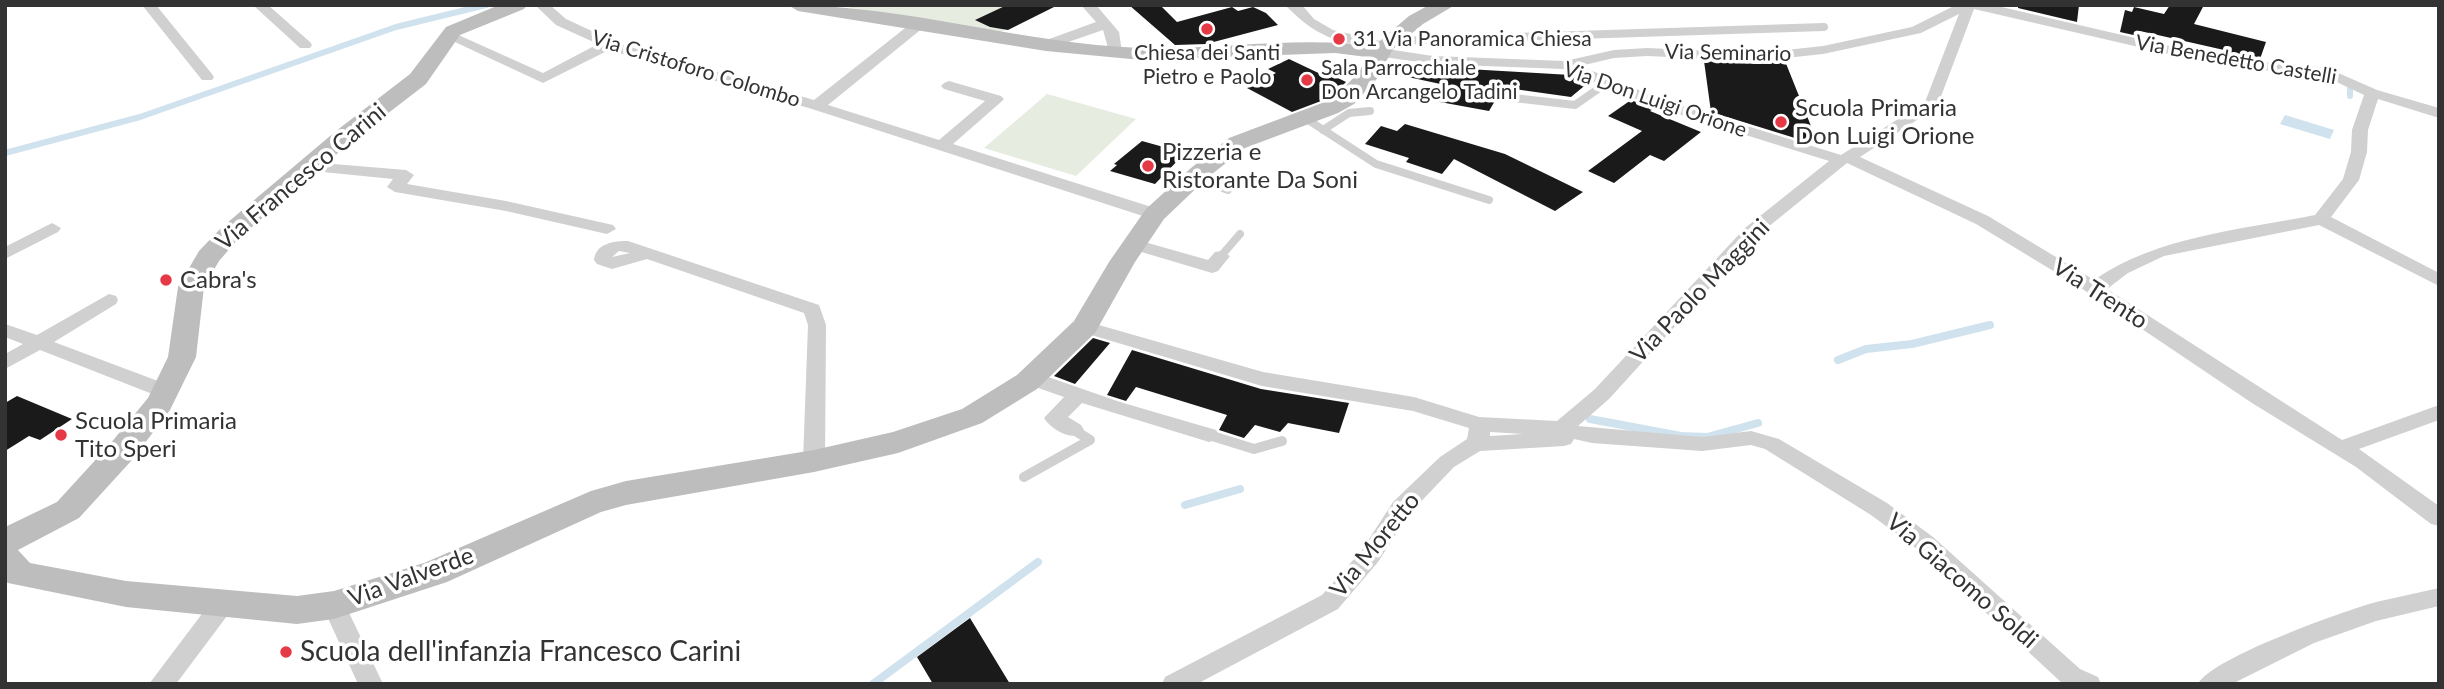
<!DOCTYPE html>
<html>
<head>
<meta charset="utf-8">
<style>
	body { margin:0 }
	#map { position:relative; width:2444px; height:689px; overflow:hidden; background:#fff; font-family:Lato,sans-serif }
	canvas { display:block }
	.frame { position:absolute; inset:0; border:7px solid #333; pointer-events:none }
</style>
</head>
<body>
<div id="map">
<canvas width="2444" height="689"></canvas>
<div class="frame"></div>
</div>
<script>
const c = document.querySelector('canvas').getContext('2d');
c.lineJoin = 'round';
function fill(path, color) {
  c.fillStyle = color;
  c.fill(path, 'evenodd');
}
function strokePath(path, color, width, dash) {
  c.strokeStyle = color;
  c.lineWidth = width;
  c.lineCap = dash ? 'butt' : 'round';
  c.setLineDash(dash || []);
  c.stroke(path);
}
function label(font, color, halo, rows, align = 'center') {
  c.font = font + ' Lato,sans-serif';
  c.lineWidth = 7;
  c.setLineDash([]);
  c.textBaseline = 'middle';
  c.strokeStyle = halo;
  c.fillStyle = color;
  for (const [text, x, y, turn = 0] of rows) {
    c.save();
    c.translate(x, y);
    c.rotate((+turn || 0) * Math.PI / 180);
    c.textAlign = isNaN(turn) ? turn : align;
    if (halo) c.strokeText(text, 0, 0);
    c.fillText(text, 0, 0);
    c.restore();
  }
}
const green = new Path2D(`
	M836,5H1058L996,34Z
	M1047,94L1136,119L1076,176L984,148Z`);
const water = new Path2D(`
	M2285,115L2334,130L2330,139L2280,124Z`);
const streamFar1 = new Path2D(`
	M2350,88V96
	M5,153L140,117L396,27L486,5`);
const stream = new Path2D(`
	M1838,360L1866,349L1912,344L1990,325
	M1590,419L1681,436L1707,437L1758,423
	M1185,505L1240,489
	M873,684L1038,562`);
const building = new Path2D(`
	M1007,5H1058L1008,30L990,27L975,20Z
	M1129,5H1160L1177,22L1232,7L1238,11L1253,7L1266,13L1278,25L1206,44L1175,45Z
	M2018,5H2079L2077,22L2018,8Z
	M2170,5H2204L2194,24L2266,42L2260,59L2222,55L2224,50L2140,31L2138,36L2120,32L2125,10L2132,12L2134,7L2164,14Z
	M1289,59L1329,78L1334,76L1346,82L1336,92L1321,101L1292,112L1247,88L1276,73L1268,69Z
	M1390,61L1433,67L1571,75L1589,82L1571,97L1507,88L1499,94L1489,111L1429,100L1445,85L1385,72Z
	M1704,61L1758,64L1785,61L1815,136L1811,143L1711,112Z
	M1631,100L1653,109L1650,111L1701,132L1664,161L1650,155L1614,183L1588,171L1642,131L1608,116Z
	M1405,124L1505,154L1583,192L1555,211L1454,159L1442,174L1406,162L1409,158L1365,144L1381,126L1397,131Z
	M1142,141L1185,153L1155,184L1110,171L1117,165L1114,164Z
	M1093,338L1110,343L1075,384L1054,376Z
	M1132,350L1261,389L1349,403L1339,433L1288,423L1280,432L1255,425L1244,438L1219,430L1227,415L1136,387L1126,401L1107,395Z
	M17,396L72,419L40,440L29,436L5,451V403Z
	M970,618L1010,684H933L917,657Z`);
const laneFar1 = new Path2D(`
	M1391,41L1824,27
	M1505,97L1575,105L1608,82
	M1305,118L1376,164L1489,200
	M1323,130L1349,113L1370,111
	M1195,178L1228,190
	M1221,256L1240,234`);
const lane = new Path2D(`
	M1209,435L1254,449L1282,441
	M1024,477L1090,440L1074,430`);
const street = new Path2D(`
	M142,5H156L212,74L214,77L212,80H202Z
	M253,5H268L310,42L312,45L310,48H300Z
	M535,5H550L566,19L620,44L814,100L914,21H924V27L828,105L939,140L985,101L944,89L941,86L944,83L949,81L1001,96L1004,99L1001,102L953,144L1161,210L1164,214L1155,219L1149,218L812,109L609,50L543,83L442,36L449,32L454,33L543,73L598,44L556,25Z
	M1081,5H1096L1119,32L1122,52L1120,55H1110L1103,30L1051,48H1041L1039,45L1041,42L1096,22Z
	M1285,5H1302L1314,19L1333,30L1389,43L1391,46L1387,49L1433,56L1565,61L1614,50L1647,48L1758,53L1823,46L1912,27L1956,5H1993L2221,58L2327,68L2377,90L2439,108V118L2378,99L2368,130L2367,152L2359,180L2331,217L2439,273V286L2319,225L2164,256L2128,273L2107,289L2342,440L2439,405V420L2359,449L2439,506V526L2431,524L2356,467L2252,403L2078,286L1976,224L1847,163L1757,236L1609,399L1578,426L1702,437L1751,431L1779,439L1887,503L1933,537L2080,669L2098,677L2101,684L2062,683L1917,549L1871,515L1765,449L1751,445L1702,451L1592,443L1574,439L1571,444L1564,446L1480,451L1454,467L1409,514L1378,562L1338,609L1197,684H1162L1165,677L1322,595L1362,550L1393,502L1440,457L1467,439L1469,428L1413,411L1262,386L1078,331L1076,327L1078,323H1092L1263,372L1414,397L1479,417L1557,421L1595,389L1745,228L1829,161L1656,107L1563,69L1433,64L1376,56L1374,53L1379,49C1333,40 1319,39 1285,5ZM1974,9L2221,66L2324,76L2364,95L2352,130L2351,152L2343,179L2315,215C2241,230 2157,236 2094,280L1988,216L1860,157L1937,107ZM1959,14L1925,102L1841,155L1666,101L1580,66L1614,58L1647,56L1758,61L1823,54L1921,33ZM1490,432L1523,434L1490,436Z
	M309,162L406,170L414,175L407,184L506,201L613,225L616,229L607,234L506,211L395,192L387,187L393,179L303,170L301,167Z
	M52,223L61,228L58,232L5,259V247Z
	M1134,239L1208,260L1215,252L1221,251L1230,256L1218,271L1212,273L1128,248L1125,244L1128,240Z
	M628,241L819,305L826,325L825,461L821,466L814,469L807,466L803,461L808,325L804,313L647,259L612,269L597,264L594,260C596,243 614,241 628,241ZM619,251L630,253L612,257Z
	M109,294L116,296L118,300L116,304L54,342L174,387L177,392L174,397H160L40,350L5,369V354L23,344L5,337V324L37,335Z
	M1031,371L1120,402L1216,430L1219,435L1216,440L1209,442L1082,403L1068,417L1081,425L1084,430L1081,435C1068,439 1051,429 1044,418L1064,397L1024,383L1021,378L1024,373Z
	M2439,588V606L2376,621L2314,643L2232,684H2198C2211,658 2344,611 2376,602C2397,597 2418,593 2439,588Z
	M222,596L230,598L234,605L230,612L176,684H149L214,598Z
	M334,596L342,598L383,684H358L322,605L326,598Z`);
const secondary = new Path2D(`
	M499,5H527L524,9L460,35L426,84L352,141L239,238L219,261L204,287L196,357L170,410L132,460L79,518L18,550L30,563L126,581L297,596L334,591L424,563L591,491L626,481L814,450L893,432L962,409L1017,375L1074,321L1109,262L1146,209L1191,168L1229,138L1322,103L1338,94L1359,72L1367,57L1335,53L1141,60L1046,51L798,11L788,5C907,5 1022,44 1141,48C1219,50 1296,36 1374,46L1409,16L1429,5H1455L1423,24L1393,49L1376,80L1354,104L1338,113L1245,148L1207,178L1164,219L1135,262L1095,333L1037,389L982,423L898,453L814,472L626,505L601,512L447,582L334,619L297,624L126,607L8,583L5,580V527L57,502L110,444L148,398L168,357L178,287L199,251L221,228L336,131L410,74L446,27Z`);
const markers = [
	[1207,29,7,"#e63946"],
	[1339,39,7,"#e63946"],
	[1307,80,7,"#e63946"],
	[1781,122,7,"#e63946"],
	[1148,166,7,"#e63946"],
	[166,280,7,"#e63946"],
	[61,435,7,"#e63946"],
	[286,652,7,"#e63946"]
];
const farPoinames = [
	["31 Via Panoramica Chiesa",1353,39],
	["Chiesa dei Santi",1207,53,"center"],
	["Pietro e Paolo",1207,77,"center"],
	["Sala Parrocchiale",1321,68],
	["Don Arcangelo Tadini",1321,92]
];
const farStreetnames = [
	["Via Seminario",1728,53,1],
	["Via Benedetto Castelli",2236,60,10],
	["Via Cristoforo Colombo",696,69,17],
	["Via Don Luigi Orione",1655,100,19]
];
const poiNames = [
	["Scuola Primaria",1795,108],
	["Don Luigi Orione",1795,136],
	["Pizzeria e",1162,152],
	["Ristorante Da Soni",1162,180],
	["Cabra's",180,280],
	["Scuola Primaria",75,421],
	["Tito Speri",75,449]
];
const streetNames = [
	["Via Francesco Carini",301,177,-40],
	["Via Paolo Maggini",1700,291,-46],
	["Via Trento",2100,294,33],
	["Via Moretto",1375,545,-51],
	["Via Valverde",411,577,-20],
	["Via Giacomo Soldi",1962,581,41]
];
const nearPoinames = [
	["Scuola dell'infanzia Francesco Carini",300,652]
];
fill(green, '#e6ecdf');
fill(water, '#cfe2ee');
strokePath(streamFar1, '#cfe2ee', 6);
strokePath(stream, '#cfe2ee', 8);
fill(building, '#1a1a1a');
strokePath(laneFar1, '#d0d0d0', 8);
strokePath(lane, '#d0d0d0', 10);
fill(street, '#d0d0d0');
fill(secondary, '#bdbdbd');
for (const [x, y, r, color] of markers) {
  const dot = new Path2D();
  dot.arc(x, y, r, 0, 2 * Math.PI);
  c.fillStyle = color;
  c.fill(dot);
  strokePath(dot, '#fff', 2.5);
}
label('21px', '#333', '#fff', farPoinames, 'left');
label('21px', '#333', '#fff', farStreetnames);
label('24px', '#333', '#fff', poiNames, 'left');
label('24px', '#333', '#fff', streetNames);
label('28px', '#333', '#fff', nearPoinames, 'left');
</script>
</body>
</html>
